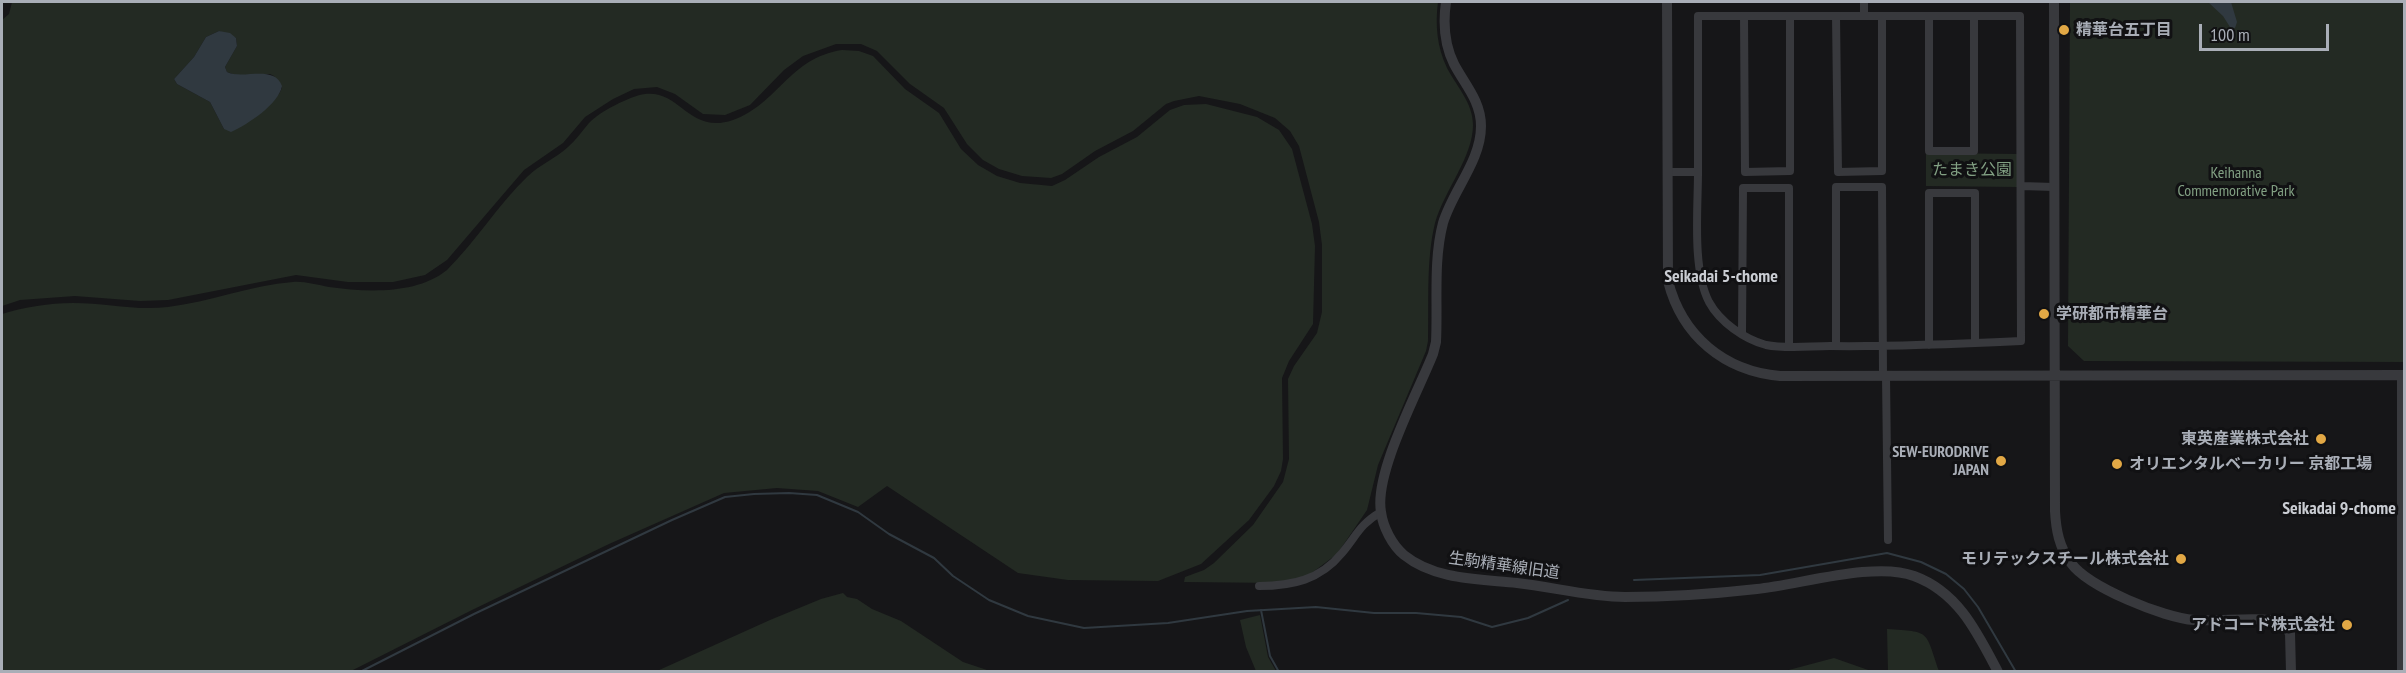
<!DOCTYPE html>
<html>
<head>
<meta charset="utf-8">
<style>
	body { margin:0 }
	#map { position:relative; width:2406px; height:673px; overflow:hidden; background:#161618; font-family:"PT Sans Narrow",sans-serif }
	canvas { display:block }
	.frame { position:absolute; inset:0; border:3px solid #a9aeb7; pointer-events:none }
	.scale { position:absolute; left:2199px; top:24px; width:130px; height:27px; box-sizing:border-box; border:3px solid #a9aeb7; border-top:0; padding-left:8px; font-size:18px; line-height:21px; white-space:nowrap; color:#a9aeb7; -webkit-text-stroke:4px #111113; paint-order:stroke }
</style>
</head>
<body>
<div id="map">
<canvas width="2406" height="673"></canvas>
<div class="frame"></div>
<div class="scale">100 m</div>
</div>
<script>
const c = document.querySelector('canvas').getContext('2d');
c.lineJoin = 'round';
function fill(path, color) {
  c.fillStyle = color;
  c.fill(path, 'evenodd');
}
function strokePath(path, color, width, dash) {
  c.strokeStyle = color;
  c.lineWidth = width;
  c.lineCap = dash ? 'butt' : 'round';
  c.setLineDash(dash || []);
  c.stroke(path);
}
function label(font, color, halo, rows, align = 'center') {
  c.font = font + ' "PT Sans Narrow","Noto Sans JP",sans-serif';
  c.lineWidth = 6;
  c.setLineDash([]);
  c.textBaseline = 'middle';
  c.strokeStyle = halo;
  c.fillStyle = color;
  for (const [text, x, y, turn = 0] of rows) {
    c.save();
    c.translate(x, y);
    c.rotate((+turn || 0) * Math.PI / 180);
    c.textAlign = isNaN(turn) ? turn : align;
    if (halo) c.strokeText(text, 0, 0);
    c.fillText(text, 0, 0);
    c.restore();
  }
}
const green = new Path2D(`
	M12,2H1438C1435,25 1437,47 1447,68C1457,87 1473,103 1473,125C1473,157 1444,191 1435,223C1426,260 1429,302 1428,341L1426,351L1378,465L1367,510L1337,554L1309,575L1281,583L1184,582L1185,577L1204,570L1214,563L1253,525L1283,482L1289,459L1288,379L1294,366L1317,333L1322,312V245L1319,222L1299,146L1290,131L1275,118L1240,104L1199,96L1174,101L1166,104L1133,131L1095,151L1062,174L1051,178L1022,176L999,169L983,160L967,144L944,108L910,84L877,51L861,44H836L803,56L784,70L750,105L725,115L703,114L675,94L657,87L634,89L613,99L585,117L563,143L524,170L447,260L425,275L393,282H348L296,275L168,300L140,301L75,296L20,300L2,306V20L9,14ZM219,31L236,38L237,46L225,67L227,72L238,76L270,74L274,76L282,88L279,94L224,129L210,102L177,84L174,79L194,57L206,37Z
	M2070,2H2404V362L2084,361L2068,346Z
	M842,50L859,51L873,56L905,89L939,113L961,149L978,165L997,176L1020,183L1052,186L1065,180L1099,157L1137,137L1170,110L1184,105L1206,104L1257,117L1279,130L1292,149L1312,224L1315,246L1313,324L1289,361L1282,378L1283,459L1281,471L1274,486L1249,520L1201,564L1158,581L1068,580L1018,573L887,486L858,507L818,491L777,488L724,493L609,544L472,610L351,671H2V314C25,307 49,303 73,303C105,303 137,311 168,307C210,302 251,285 293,282C304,281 317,285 329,287C366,292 416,295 447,270C476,241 498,205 527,177C539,165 556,158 568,147C576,140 582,131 589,123C599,112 630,96 645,94C681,90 689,135 733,120C778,104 789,58 842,50Z
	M1926,153L2018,154V187L1926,186Z
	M843,593L847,597L857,599L872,609L901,621L963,662L990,671H657L770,620L821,599Z
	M1260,615L1268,657L1276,671H1256L1246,647L1240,620Z
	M1887,629C1931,632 1925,630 1939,671H1785L1834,658L1871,671H1888Z`);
const water = new Path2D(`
	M2208,2H2231L2237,22L2235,28L2230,27L2223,16Z
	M219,31L230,33L236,38L237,46L225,67L227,72C243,80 274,64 282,86C279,104 247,125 231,132L224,129L210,102L177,84L174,79L194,57L206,37Z`);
const stream = new Path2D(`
	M1634,580L1760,575L1887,553L1921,562L1946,574L1964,589L1978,607L2016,672
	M1261,610L1270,656L1279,672
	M360,672L474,614L672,520L725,497L754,494L789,493L817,495L858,512L889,534L934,558L953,576L989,600L1028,616L1084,628L1168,623L1247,611L1316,607L1374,613H1416L1461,617L1492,627L1528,618L1568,600`);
const minor = new Path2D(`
	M1744,16L1745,172L1790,171V16
	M1836,16L1838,172L1882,171V16
	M1864,16V2
	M1929,16V151H1974V16
	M1667,172H1698V16H2020L2021,341C1957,344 1893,347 1830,346C1810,346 1786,349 1766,345C1744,339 1720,322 1709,302C1692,269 1698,209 1698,172
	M2021,186L2054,187
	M1742,333L1743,188H1789V346
	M1929,345V193H1975V343
	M1836,346V187H1882L1883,376
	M1886,376L1888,540
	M1259,586C1292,586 1320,580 1342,553C1357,535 1360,524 1381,512`);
const tertiary = new Path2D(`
	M1446,2C1443,23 1444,44 1454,64C1465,85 1481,101 1481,126C1481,161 1453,190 1443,223C1433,261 1438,304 1436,342L1433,354C1418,392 1374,473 1381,512C1383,527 1392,545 1404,555C1435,580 1479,579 1517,583C1553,587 1589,597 1625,597C1668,597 1713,594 1757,589C1799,585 1875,561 1914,576C1958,592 1977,632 1998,672
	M1667,2L1668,281C1682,336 1724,371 1780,376L2404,375
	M2054,2L2055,511C2056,530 2059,547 2071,563C2088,587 2164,618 2194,620C2223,622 2253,616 2281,622L2290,633L2291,672
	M2402,375V672`);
const markers = [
	[2064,30,6,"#e2a845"],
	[2044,314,6,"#e2a845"],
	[2321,439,6,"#e2a845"],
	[2001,461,6,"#e2a845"],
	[2117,464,6,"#e2a845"],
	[2181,559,6,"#e2a845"],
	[2347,625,6,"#e2a845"]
];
const poiNames = [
	["精華台五丁目",2076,30,"left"],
	["学研都市精華台",2056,314,"left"],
	["東英産業株式会社",2309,439],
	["SEW-EURODRIVE",1989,452],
	["JAPAN",1989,470],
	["オリエンタルベーカリー 京都工場",2129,464,"left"],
	["モリテックスチール株式会社",2169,559],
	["アドコード株式会社",2335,625]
];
const parkNames = [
	["たまき公園",1972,170],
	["Keihanna",2236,173],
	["Commemorative Park",2236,191]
];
const streetNames = [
	["生駒精華線旧道",1504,566,8]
];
const neighbourhoodNames = [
	["Seikadai 5-chome",1721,277],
	["Seikadai 9-chome",2339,509]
];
fill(green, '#232a23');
fill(water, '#303940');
strokePath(stream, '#303940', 2);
strokePath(minor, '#38393d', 8);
strokePath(tertiary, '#38393d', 10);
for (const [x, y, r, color] of markers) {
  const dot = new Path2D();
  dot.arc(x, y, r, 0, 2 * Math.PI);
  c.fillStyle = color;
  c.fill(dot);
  strokePath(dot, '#111113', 2);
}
label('bold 16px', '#a9aeb7', '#111113', poiNames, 'right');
label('16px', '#82a083', '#111113', parkNames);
label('16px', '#a9aeb7', '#111113', streetNames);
label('bold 18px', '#cacdd3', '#111113', neighbourhoodNames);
</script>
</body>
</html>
